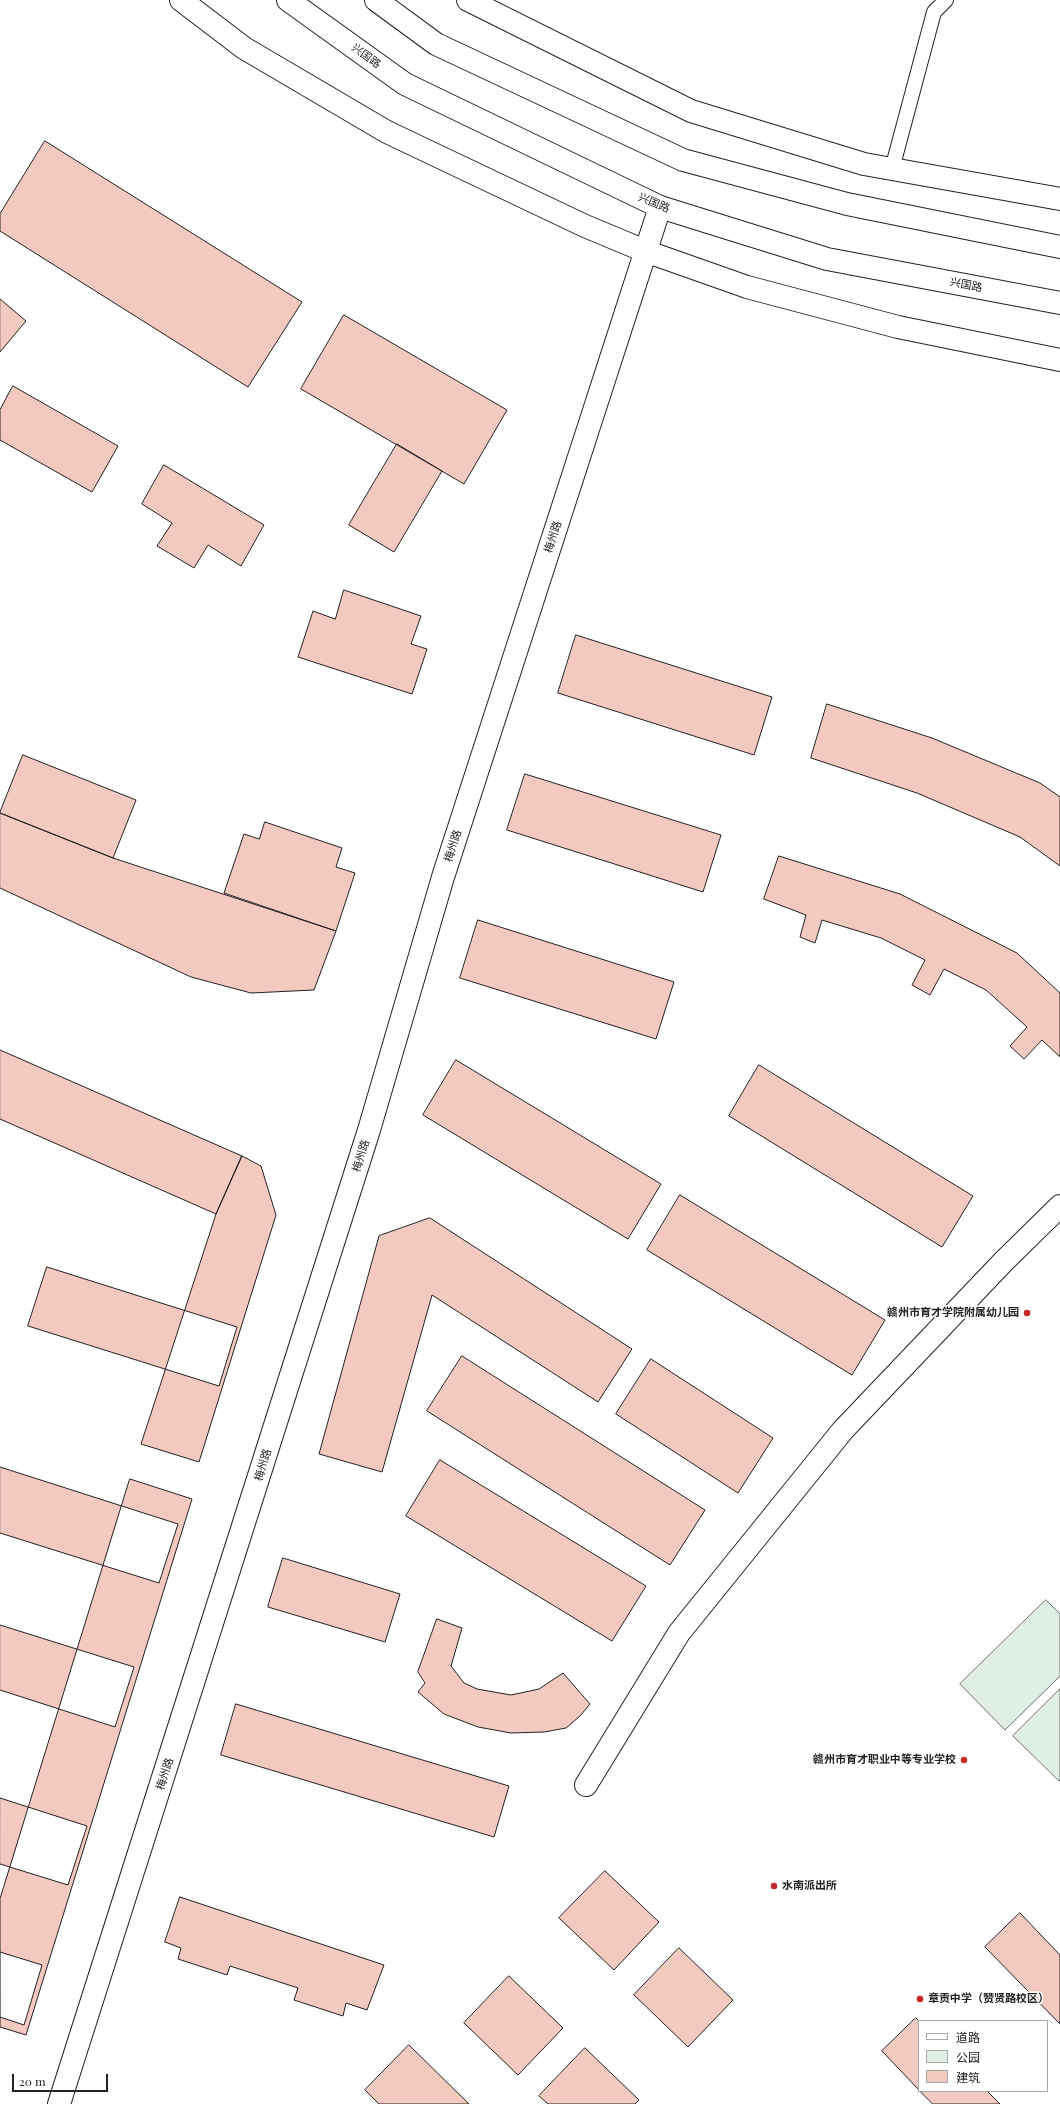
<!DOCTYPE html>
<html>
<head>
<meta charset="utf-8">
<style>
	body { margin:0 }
	#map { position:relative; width:1060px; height:2104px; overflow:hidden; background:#fff; font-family:"Playfair Display","Noto Sans SC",serif }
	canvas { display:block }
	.legend { position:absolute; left:918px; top:2020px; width:130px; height:72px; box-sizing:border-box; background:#fff; border:1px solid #a7a7a7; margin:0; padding:5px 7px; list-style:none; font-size:12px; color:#222 }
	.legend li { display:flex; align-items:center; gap:8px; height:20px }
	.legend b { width:20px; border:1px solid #a7a7a7 }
	.scale { position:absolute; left:12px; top:2074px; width:96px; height:18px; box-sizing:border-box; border:2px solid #222; border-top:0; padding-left:5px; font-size:12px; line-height:14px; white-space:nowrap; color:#222; -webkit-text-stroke:3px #fff; paint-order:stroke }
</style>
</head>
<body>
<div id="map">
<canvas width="1060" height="2104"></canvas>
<ul class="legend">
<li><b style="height:5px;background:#fff"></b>道路</li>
<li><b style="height:11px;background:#e0efe3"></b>公园</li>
<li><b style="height:11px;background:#f3c9c0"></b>建筑</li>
</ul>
<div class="scale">20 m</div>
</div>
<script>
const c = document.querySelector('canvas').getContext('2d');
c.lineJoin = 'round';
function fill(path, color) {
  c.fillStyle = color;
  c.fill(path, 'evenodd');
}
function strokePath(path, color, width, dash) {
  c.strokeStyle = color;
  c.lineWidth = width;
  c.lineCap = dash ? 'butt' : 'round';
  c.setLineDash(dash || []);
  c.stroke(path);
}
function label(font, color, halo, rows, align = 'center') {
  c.font = font + ' "Playfair Display","Noto Sans SC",serif';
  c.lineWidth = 3;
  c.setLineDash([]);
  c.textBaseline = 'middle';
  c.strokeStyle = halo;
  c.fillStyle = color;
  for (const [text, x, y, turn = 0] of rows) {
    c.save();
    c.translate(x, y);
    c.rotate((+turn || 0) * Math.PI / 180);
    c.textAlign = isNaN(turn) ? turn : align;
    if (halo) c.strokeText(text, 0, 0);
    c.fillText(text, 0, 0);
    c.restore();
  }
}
const green = new Path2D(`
	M1046,1600L1060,1614V1676L1005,1730L960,1684Z
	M1060,1689V1780L1059,1781L1013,1736Z`);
const building = new Path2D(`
	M45,141L302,302L248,387L0,231V214Z
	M0,299L26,321L0,352Z
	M344,315L507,410L464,484L301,389Z
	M13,386L118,446L92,492L0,440V410Z
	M397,444L442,471L394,552L349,525Z
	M164,465L264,525L241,566L208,545L194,568L157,546L172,523L142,504Z
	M344,590L421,616L411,644L427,649L412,694L298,657L313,611L335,619Z
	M576,635L772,697L754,755L558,693Z
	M827,704L932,738L1040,783L1060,797V866L1020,837L917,793L811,758Z
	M23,755L136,800L113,858L0,813Z
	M525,774L721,835L703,892L507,830Z
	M0,813L113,858L336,931L314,990L251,993L191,977L0,888Z
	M265,822L342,848L336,867L355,873L336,931L224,893L244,834L259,839Z
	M779,856L900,894L1017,953L1060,993V1057L1042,1040L1024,1059L1010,1046L1027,1027L986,990L944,969L930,995L912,985L925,960L881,938L822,920L815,943L800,937L806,915L764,899Z
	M478,920L674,982L656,1039L460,978Z
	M0,1050L242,1156L216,1214L0,1119Z
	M456,1060L661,1184L628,1239L423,1115Z
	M759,1065L973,1196L942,1247L729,1116Z
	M242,1156L261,1166L276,1215L199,1462L141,1444L216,1214Z
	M680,1195L885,1320L852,1375L647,1250Z
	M430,1218L632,1349L598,1402L432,1295L382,1472L319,1454L379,1236Z
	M47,1267L237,1327L219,1386L28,1326Z
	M462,1356L705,1510L670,1565L427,1411Z
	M651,1359L773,1438L738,1493L616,1414Z
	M440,1460L646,1586L612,1641L406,1516Z
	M0,1467L178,1524L159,1583L0,1533Z
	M130,1479L192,1499L26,2035L0,2027V1899Z
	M283,1558L400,1594L385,1642L268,1607Z
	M437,1619L462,1628L451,1666L464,1683L477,1689L511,1695L539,1689L563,1673L590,1704L580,1716L566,1728L544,1732L511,1733L478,1727L444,1714L418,1692L425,1683L418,1672Z
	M0,1625L134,1667L115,1727L0,1690Z
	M236,1704L509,1786L494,1837L221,1755Z
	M0,1798L87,1826L68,1885L0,1864Z
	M605,1871L659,1922L614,1970L559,1918Z
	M180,1897L384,1965L367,2010L346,2003L343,2016L294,2000L298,1988L230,1966L227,1975L178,1959L181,1948L165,1942Z
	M1020,1913L1060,1955V2024L985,1947Z
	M679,1948L733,2000L688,2047L634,1995Z
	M0,1952L42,1965L24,2025L0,2017Z
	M509,1976L563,2028L518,2075L464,2023Z
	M916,2018L919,2021V2090L882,2051Z
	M409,2045L469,2104H379L365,2090Z
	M585,2048L639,2100L635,2104H548L539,2096Z
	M920,2091H987L1000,2104H933Z`);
const lane = new Path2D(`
	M892,169L934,12L946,0`);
const street = new Path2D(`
	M586,1785L679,1633L843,1430L1004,1261L1060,1206`);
const secondary = new Path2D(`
	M181,0L244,48L387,132L585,226L645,251L747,287L898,327L1060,360
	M468,0L691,111L864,164L1060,199
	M59,2104L369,1130L443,877L660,207`);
const primary = new Path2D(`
	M288,0L405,84L660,207L827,259L1060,303
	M376,0L436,44L683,160L847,204L1060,247`);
const markers = [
	[1027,1313,4,"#c62828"],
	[964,1760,4,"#c62828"],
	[774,1886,4,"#c62828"],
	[920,1999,4,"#c62828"]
];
const streetNames = [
	["兴国路",366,56,36],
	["兴国路",654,203,23],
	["兴国路",966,285,11],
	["梅州路",553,537,-72],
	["梅州路",453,846,-72],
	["梅州路",361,1156,-73],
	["梅州路",263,1465,-73],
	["梅州路",165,1774,-72]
];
const poiNames = [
	["赣州市育才学院附属幼儿园",1019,1313],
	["赣州市育才职业中等专业学校",956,1760],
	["水南派出所",782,1886,"left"],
	["章贡中学（赞贤路校区）",928,1999,"left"]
];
fill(green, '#e0efe3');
strokePath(green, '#6f6f6f', 1);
fill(building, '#f3c9c0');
strokePath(building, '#222', 1);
strokePath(lane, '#222', 16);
strokePath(street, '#222', 24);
strokePath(secondary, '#222', 24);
strokePath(primary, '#222', 24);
strokePath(lane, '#fff', 14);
strokePath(street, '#fff', 22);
strokePath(secondary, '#fff', 22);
strokePath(primary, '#fff', 22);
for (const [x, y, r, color] of markers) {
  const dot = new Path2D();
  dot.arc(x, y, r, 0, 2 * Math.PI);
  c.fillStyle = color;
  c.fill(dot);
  strokePath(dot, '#fff', 1.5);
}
label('11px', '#222', '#fff', streetNames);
label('bold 11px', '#222', '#fff', poiNames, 'right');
</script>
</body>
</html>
